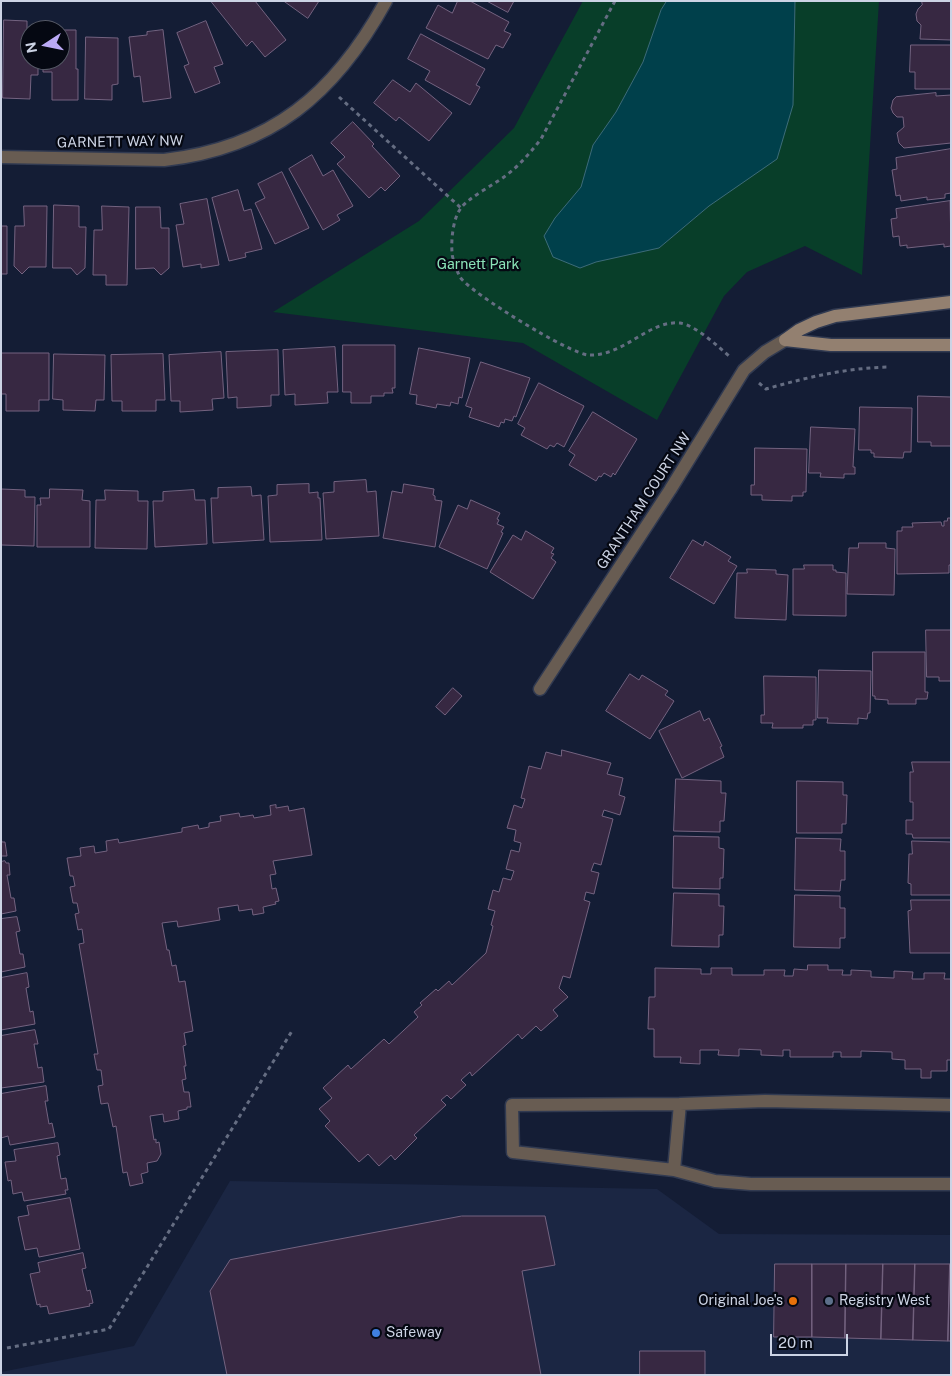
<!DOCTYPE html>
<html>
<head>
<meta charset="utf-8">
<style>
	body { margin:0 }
	#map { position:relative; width:952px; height:1376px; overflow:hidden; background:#141d35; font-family:"Public Sans",sans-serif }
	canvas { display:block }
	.frame { position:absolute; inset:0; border:2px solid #ccd3e4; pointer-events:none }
	.north { position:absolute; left:20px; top:20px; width:50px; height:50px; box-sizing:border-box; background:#050812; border:1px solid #555966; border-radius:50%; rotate:259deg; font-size:14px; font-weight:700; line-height:20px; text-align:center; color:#ccd3e4 }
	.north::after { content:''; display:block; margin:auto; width:18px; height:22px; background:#bbaaf6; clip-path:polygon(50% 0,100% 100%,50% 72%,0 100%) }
	.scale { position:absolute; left:770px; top:1334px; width:78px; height:22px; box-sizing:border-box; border:2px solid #ccd3e4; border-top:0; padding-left:6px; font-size:15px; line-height:18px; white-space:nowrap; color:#ccd3e4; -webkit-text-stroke:4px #050812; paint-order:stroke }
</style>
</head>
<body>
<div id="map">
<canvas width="952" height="1376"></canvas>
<div class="frame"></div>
<div class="north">N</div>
<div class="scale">20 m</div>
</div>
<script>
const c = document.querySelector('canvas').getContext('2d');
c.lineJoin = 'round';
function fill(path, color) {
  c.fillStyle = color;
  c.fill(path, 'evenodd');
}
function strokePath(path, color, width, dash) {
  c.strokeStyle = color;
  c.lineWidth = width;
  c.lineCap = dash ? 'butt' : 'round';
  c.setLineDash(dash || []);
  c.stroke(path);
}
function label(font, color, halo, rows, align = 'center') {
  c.font = font + ' "Public Sans",sans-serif';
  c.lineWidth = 4.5;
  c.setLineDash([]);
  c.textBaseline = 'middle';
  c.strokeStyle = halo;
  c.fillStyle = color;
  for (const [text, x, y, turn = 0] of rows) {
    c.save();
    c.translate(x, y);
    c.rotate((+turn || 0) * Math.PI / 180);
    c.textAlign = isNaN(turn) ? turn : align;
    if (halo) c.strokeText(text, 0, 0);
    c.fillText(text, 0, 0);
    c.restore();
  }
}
const built = new Path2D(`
	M230,1181L657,1189L719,1234L951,1235V1375H1V1372L134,1346Z`);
const green = new Path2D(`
	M583,1H667L661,10L643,62L616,112L593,145L581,187L555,218L580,268L595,262L659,248L709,206L795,34V1H879L862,275L805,246L747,272L724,296L657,420L523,343L273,312L419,221L514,128Z`);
const water = new Path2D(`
	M667,1H795L793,105L777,159L709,206L659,248L596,262L580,268L553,257L544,236L555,218L581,187L593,145L616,112L643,62L661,10Z`);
const building = new Path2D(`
	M211,1H255L286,40L265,57L252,41L247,46Z
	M284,1H319L308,18Z
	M458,1H470L509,22L504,31L511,34L503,48L496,45L488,59L426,28L438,5L452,13Z
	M487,1H514L508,12Z
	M922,1H951V40L920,39L921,25L917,21L916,14L918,9L922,5Z
	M4,20L27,21V29H39L30,30V60H38V75H31L30,99L3,98Z
	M206,21L223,64L214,67L220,83L195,93L184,66L189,64L177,33Z
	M58,30H76V69H78V100H52V72H43V60H60V30Z
	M163,30L171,98L143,102L140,76L134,77L129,37L147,35V32Z
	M421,34L485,69L476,85L480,87L470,105L425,80L430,71L408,59Z
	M86,37L118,38V84L112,85V100L85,99Z
	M911,45H951V89H915V72H910Z
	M393,80L410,92L416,83L452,113L429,141L399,117L396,121L374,103Z
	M936,93V96L951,95V143L904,148L899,143L897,133L904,127L903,117H897L893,113L891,108L893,100L896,97Z
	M353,122L374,144L372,146L400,176L385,191L381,187L369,198L337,164L345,157L331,143Z
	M951,149V193L945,194V198L927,200V197L901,201L900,195L896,196L892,170L897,169L896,158Z
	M312,155L323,176L333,170L353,206L337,215L340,220L323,230L289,169Z
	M282,172L309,228L275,244L255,203L265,198L258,184Z
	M238,190L244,211L251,209L262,249L245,253L246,257L229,261L212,198Z
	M207,199L219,265L201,268V264L183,267L176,225L184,224L180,204Z
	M950,201L951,246L944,247V244L907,248V245L900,246L899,236L893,237L891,219L897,218L896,209Z
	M54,205L79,206V227H86L85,268L77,275L71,268H53Z
	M24,206H47L46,267H29L22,274L14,266L15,226H24Z
	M102,206L129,207L127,285H106V275H93L94,230H102Z
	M136,207H160L161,228H169V268L161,275L154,268L136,269Z
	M1,226H7V274H1Z
	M343,345H395V388H392L393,393H384V396H371V403H351V392H343Z
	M335,347L338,392H327L328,403L295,405V394L285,395L283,350Z
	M419,348L470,358L462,398L459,397L458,404L451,402L450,406L437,404L436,408L416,404L417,395L410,394Z
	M278,350L279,395H271V406L237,408V397L228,398L226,352Z
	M221,352L224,398L212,399L213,410L180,412V401H171L169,355Z
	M1,353H49V400H39V411H6V394H1Z
	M54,354L105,355L104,400H96L95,411L63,410V400L53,399Z
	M163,354L165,400H156V411H122V401H112L111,355Z
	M481,362L530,378L516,417L514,416L512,421L505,419L504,423L501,422L499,427L469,417L472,408L466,406Z
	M539,383L584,406L564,447L557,443L554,447L550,445L547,449L521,435L525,428L518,424Z
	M918,396L951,397V446H931V442H918Z
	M860,407L912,408L911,452H904L903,458L874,457V453H871V450H859Z
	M593,412L637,439L615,475L613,473L611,477L604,473L601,477L599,476L596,481L569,465L575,455L569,451Z
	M811,427L855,429L853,467H855V474H844V478L820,477L821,473H809Z
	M755,448L807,449L806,492H803V496H792V501L762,500V495H751V485H754Z
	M366,480L367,492L376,491L379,536L326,539L323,493L334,492V482Z
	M309,484V493L318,492V498H320L322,540L270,542L268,496L277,495V485Z
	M404,484L434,489L433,495L435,496V500L442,501L435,547L383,538L392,491L402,493Z
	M251,487L252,496L261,495L264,540L213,543L211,498H218V488Z
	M1,489L25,490V497H35L34,546L1,545Z
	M50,489L83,490L82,500L90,501V547H37V505H41L40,498H49Z
	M105,490L138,491V501H148L147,549L95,548L96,500H105Z
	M194,490L195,500H205L207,544L155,547L153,501H163V492Z
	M471,500L500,513L497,519L499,520L497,524L504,527L501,532L503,533L487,569L439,547L458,505L467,509Z
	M948,518H951V565H949V573L897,574V531H902V527H913L912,523L941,522L942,526H944V521H947Z
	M526,531L554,548L551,553L554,554L551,558L556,562L533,599L490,572L513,535L521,540Z
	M693,540L703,546L705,541L731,557L728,561L737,566L714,604L670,578Z
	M859,543H886V548L895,549L894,595L847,594L849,548H858Z
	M804,565H833V570H836V572L846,573V616L793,615V569H804Z
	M747,569L776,570V574L788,575L786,620L735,618L737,573H747Z
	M926,630H951V681H939V677H927Z
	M873,652H925V692H928L927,699H916V704H888V700L875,699V696H873Z
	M819,670L871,671L870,713H868L867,719L858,718V724L827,723L828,718H818Z
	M630,674L639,680L642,675L668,691L665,695L674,701L650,739L606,711Z
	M764,676L816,677V720H813V725H803V728H772L773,723H761V715H764Z
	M453,688L462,696L445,715L436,707Z
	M700,711L704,721L709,718L722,746L720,747L724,757L682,778L659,731Z
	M562,750L611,763L607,774L623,778L619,795L625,797L620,815L604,810L602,816L613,819L601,865L594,863L591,871L599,873L594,894L586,892L584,900L590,902L570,978L563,976L559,988L568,997L553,1010L558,1016L541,1031L536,1026L522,1039L518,1034L472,1076L470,1072L461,1080L466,1085L451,1099L447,1095L441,1100L446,1105L414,1135L417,1138L395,1160L391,1155L379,1166L368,1154L359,1162L325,1126L330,1121L319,1109L332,1098L323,1088L348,1065L351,1069L384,1039L389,1044L418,1017L414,1012L422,1005L420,1003L436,989L438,991L449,981L452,985L486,953L493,926L491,925L495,911L488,909L493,890L499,892L503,878L511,880L514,871L506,869L511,850L519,852L521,843L514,841L516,830L507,828L514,805L522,808L525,799L521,798L529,766L541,769L546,752L561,756Z
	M912,762H951V838H913L912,834H906V820H913V802H910V772H913Z
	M676,779L721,781V793H726L724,821H720V832L674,831Z
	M797,781L843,782V795H847L846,824H842V833H797Z
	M276,805V808L288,806L289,811L304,808L312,855L273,861L276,874L270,875L272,889L276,888L279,901L275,902L276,904L263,907L264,913L253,915L252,909L239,911L238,905L218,908L220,920L178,927L177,921L162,923L167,950H169L172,966L176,965L179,982L185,981L193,1031L184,1033L186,1045L183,1046L186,1066H184L186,1079L182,1080L184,1092H189L191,1107H187V1109L178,1111L179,1119L164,1122L163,1114L150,1116L154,1140L156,1139V1143L159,1142L161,1154L157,1161L147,1163L148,1172L141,1174L143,1183L130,1186L127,1172L123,1173L116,1126L113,1127L108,1103L101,1104L98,1086L103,1085L101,1070H97L94,1054H98L79,944L84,943L82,929L78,930L75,914L79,913L77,903H73L70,887L75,886L73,876H70L67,858L81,856L80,848L94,846L95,853L107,851L106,841L118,839L119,843L182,832V828L198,825L199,829L209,827V823L221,821L220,816L239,813L240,817L253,815L254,818L271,815L270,806Z
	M674,836L719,837V848L724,849L723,878H720V889L673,888Z
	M1,838L2,842H5L7,856H1Z
	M796,838L841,839L840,851H845V880H841L840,891L795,890Z
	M912,841L951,842V895H911V884L908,883L909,854H912Z
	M5,861L6,863H9L10,875H7L11,898H14L16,911L1,914V862Z
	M674,893L719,894V906H724L723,935H719V947L672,946Z
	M795,895L840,896V908H845V938H840V948L794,947Z
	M911,900H951V953H910L908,911L911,910Z
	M17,917L20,931L16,932L20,954H23L25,967L1,972V919Z
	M808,965H828V970H843L842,975H851V970L871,971V977L894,978V971L913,972L912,979H924V973H945L944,979H951V1060H947V1071H931V1078H921V1069H905V1060L892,1059V1052L861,1051V1057H841V1052H833V1057H790V1050H783V1056L761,1055V1050L739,1049V1056L718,1055L719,1050H700V1064L680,1063L681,1057H654V1029H648L649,997H655V968L701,969V974H711V968H732V975H764V970H785L784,976H793L794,969L807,970Z
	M27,973L29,987L26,988L30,1012L33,1011L35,1024L1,1030V978Z
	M35,1030L38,1044H34L38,1068L42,1067L44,1082L1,1088V1036Z
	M46,1086L48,1101H45L49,1124L52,1123L55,1137L10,1145L8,1136L1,1138V1094Z
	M58,1143L60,1155L57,1156L61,1179L66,1178L68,1190H65L66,1194L24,1201L22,1192L13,1194L11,1180L8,1181L5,1162L16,1161L14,1150Z
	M70,1198L80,1249L39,1257L37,1248L25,1250L18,1217L29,1215L27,1206Z
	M462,1216H545L555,1265L522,1271L541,1375H227L210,1291L230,1260Z
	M83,1253L86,1268L82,1269L87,1291L90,1290L93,1303L89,1304L90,1306L49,1314L47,1306L40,1307V1304L37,1305L30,1274L40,1272L38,1263Z
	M775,1264H812V1337H774Z
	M812,1264H846L845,1338L812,1337Z
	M846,1264H883L881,1339L845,1338Z
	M883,1264H915L913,1340L881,1339Z
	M915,1264H950L948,1341L913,1340Z
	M950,1264H951V1341H948Z
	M640,1351H705V1375H640Z`);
const path = new Path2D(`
	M615,1L541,139C530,153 519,166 504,177C493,185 468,198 461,208C453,218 451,240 452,252C452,259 457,271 460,277C469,292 571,355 589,355C625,356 648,320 680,323C695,325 719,347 730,357
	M339,97L461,208
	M759,383L766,389C808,377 846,368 890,367
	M7,1348L109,1329L292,1031`);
const lane = new Path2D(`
	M951,1105L765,1101L680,1104L674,1170L715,1181L751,1184H951
	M674,1170L513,1152L512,1105L680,1104`);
const street = new Path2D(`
	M1,157L164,160C271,148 335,94 386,1
	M540,689L670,490L744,370L765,352L785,340`);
const secondary = new Path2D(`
	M785,340L799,330L816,322L835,316L951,302
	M785,340L831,345H951`);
const markers = [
	[793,1301,5,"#e8710a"],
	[829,1301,5,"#5c6f8a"],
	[376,1333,5,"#3f7fe0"]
];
const streetNames = [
	["GARNETT WAY NW",120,142,-1],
	["GRANTHAM COURT NW",644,501,-57]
];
const parkNames = [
	["Garnett Park",478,265]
];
const poiNames = [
	["Original Joe's",783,1301,"right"],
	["Registry West",839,1301],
	["Safeway",386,1333]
];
fill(built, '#1b2643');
fill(green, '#083e29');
fill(water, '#00404b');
strokePath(water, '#3d6c79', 1);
fill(building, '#372842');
strokePath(building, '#746380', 1);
strokePath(lane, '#313a51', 15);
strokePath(street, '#313a51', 15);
strokePath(secondary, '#313a51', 15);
strokePath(path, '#656d82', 3, [4, 4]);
strokePath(lane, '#685c52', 12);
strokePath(street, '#685c52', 12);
strokePath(secondary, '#938070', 12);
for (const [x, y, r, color] of markers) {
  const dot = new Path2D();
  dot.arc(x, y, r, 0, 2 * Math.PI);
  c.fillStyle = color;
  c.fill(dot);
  strokePath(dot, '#050812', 2);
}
label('14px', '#ccd3e4', '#050812', streetNames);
label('14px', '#8be3b8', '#050812', parkNames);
label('14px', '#ccd3e4', '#050812', poiNames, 'left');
</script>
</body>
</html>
